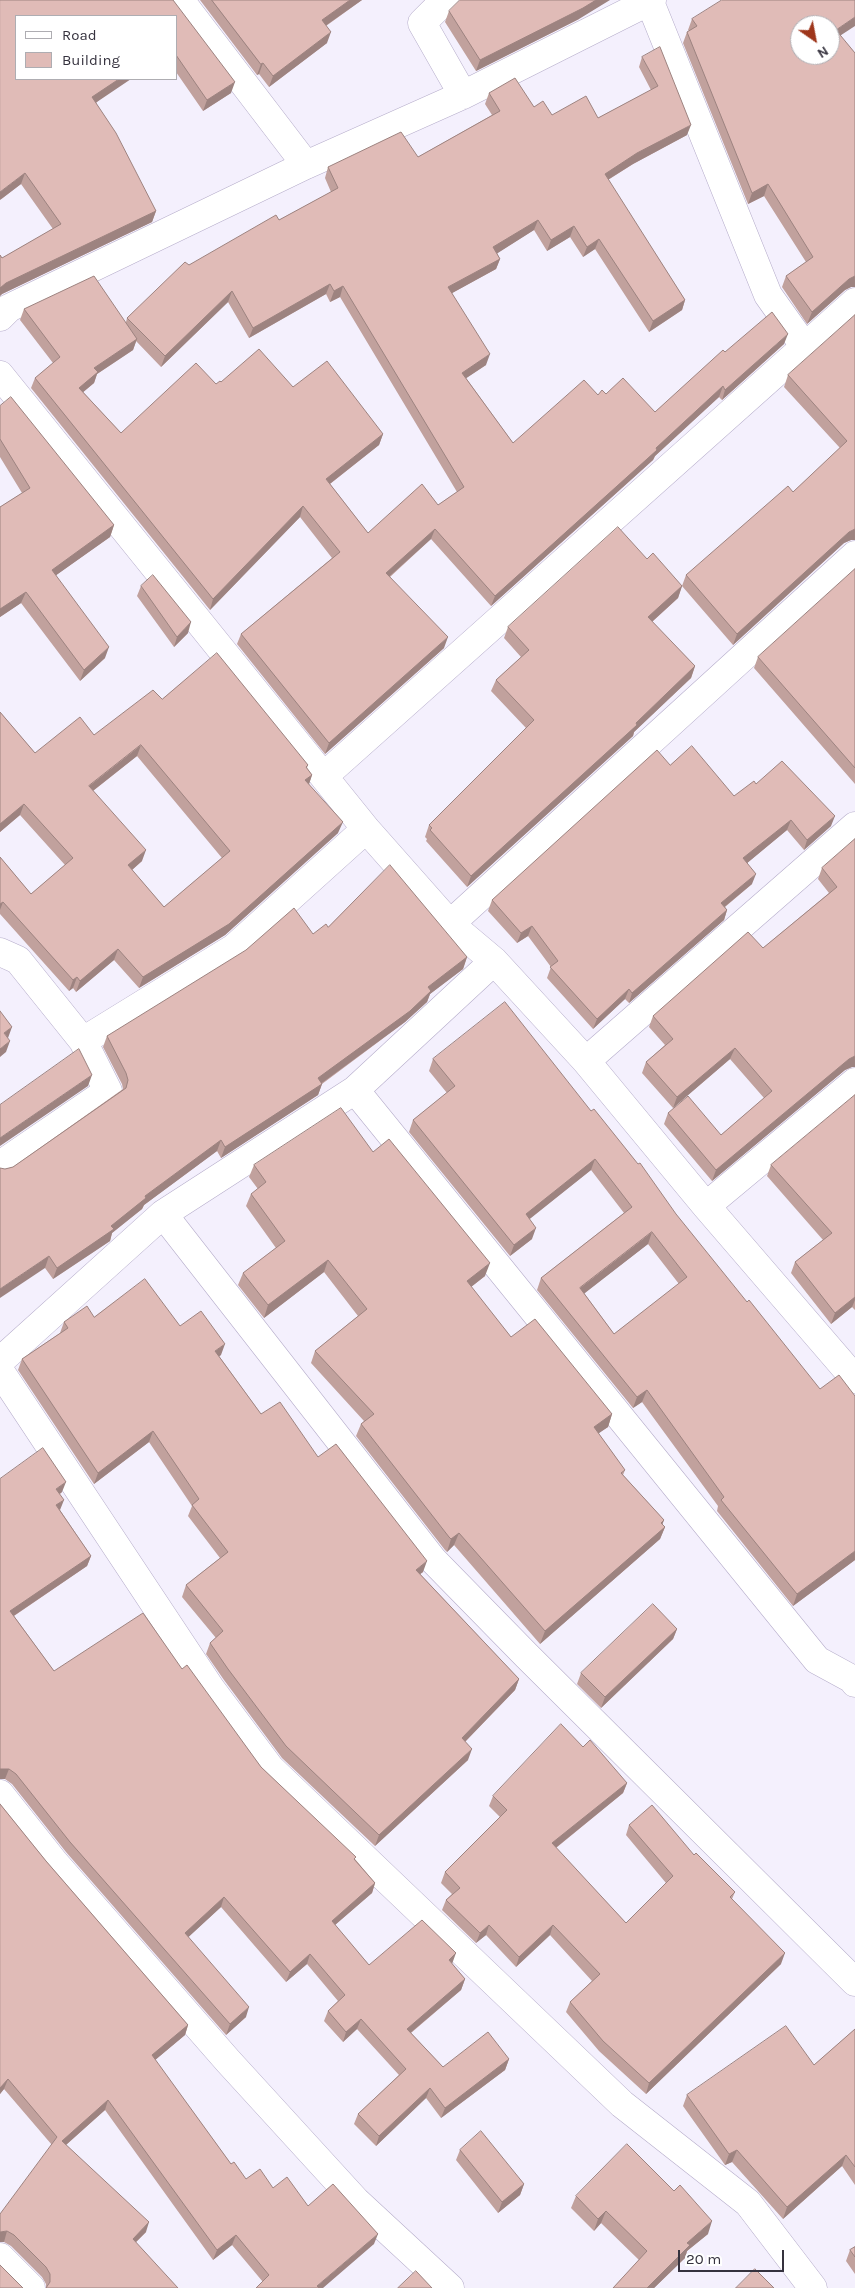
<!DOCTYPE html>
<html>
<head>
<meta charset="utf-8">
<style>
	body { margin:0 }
	#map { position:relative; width:855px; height:2288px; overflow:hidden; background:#f4f0fd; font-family:Karla,sans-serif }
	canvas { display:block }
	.legend { position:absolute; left:15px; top:15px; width:162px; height:65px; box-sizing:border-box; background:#fff; border:1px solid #aeadb2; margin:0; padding:6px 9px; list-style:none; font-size:15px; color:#35323e }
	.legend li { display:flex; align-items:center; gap:10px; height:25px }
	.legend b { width:25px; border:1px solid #aeadb2 }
	.north { position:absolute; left:790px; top:15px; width:50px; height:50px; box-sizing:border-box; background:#fff; border:1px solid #aeadb2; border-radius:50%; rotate:147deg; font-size:14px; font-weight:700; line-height:20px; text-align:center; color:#35323e }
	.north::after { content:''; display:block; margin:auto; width:18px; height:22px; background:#9e361b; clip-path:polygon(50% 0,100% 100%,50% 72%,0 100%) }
	.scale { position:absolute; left:678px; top:2250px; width:106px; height:22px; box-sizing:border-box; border:2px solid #35323e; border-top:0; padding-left:6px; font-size:15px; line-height:18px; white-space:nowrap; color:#35323e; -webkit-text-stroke:4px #fff; paint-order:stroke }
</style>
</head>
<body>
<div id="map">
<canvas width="855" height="2288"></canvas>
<ul class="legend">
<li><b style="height:6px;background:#fff"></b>Road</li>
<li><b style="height:14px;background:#e0bbb7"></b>Building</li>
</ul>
<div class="north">N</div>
<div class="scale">20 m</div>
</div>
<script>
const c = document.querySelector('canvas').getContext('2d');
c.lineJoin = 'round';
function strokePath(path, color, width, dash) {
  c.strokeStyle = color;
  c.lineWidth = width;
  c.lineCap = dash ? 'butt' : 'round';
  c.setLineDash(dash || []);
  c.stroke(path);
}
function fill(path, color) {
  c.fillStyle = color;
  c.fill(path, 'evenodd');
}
const minor = new Path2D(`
	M180,0L306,165
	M445,0L422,23L463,95
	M650,2L768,295L805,347
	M0,317L9,308L306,165L463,95L652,0
	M0,375L366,829L450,924L494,961L586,1061L706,1206L855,1379
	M324,776L855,302
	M450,924L855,555
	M0,952L18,960L83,1041L108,1091L0,1165
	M83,1041L234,948L366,829
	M586,1061L855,826
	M355,1090L817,1660L852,1679L855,1683
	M706,1206L855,1082
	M163,1214L433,1560L527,1656L855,1982
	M0,1361L163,1214L355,1090L494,961
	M0,1371L211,1689L270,1768L622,2104L748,2203L813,2288
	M0,1794L54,1862L228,2061L356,2201L450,2288
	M0,2257L31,2288`);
const wall = new Path2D(`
	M173,0L231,93L203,111L176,72V16L96,103L156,211L152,222L2,294L0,296V255L2,258L53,229L21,184L0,200Z
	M200,0H362L326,26L327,43L269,87L259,74L257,75Z
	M449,11L579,19L476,71L445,22Z
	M692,19L840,36L855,53V287H851L845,290L807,324L782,287L786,276L806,262L764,196L748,204L683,43L687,32L689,31L688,30Z
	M642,57L687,135L633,164L608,180L685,300L682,310L649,332L595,249L583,257L570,237L547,251L534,230L497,253L500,259L496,269L452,293L486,365L466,378L513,443L598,395L606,394L655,412L725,352L784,344L722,400L719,397L655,456L653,460L491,606L431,539L390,577L444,648L325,754L237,644L241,634L332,558L300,517L210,610L31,388L35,378L53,363L20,320L24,309L126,322L127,318L189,265L279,220L331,192L325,178L328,167L418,157L492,115L485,104L489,93L534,107L552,115L598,118L651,90L639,67ZM326,294L330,302L340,297L457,492L438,505L368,533L330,484L379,445L383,434L293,387L221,382L216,384L121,433L83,392L94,383L97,374L133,350L136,341L161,367L228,302L249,338Z
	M855,315V540H851L844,543L733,645L682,586L678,598L652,622L695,666L691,678L634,732L633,736L467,887L426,841L427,839L425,837L429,825L526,728L491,691L496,680L521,657L504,638L508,627L647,559L682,586L686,575L793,492L840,448L784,387L788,375Z
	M0,406L114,525L110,537L56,575L105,658L80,681L21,603L0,617V507L22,493L0,457Z
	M855,569V784L754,668L758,657Z
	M141,586L188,633L174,647L137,596Z
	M162,699L308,765L307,768L312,775L309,784L338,833L225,935L139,988L114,960L76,992L73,988L69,991L0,914V857L31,894L65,865L20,815L0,832V712L35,753L94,735ZM137,756L222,858L164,907L132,870L142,861L93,791Z
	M670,765L734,796L756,784L831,826L804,850L787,830L747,863L752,884L725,907L727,910L724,920L629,1003L625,999L593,1029L547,978L551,967L528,936L517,943L488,911L492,900Z
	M855,839V1067H852L845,1070L712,1181L664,1124L668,1113L721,1135L764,1098L730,1059L673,1108L642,1073L646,1062L665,1045L649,1027L653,1016L763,948L829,893L818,879L822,868Z
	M328,927L467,957L463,969L430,994L427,1002L405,1022L322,1084L318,1095L221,1158L217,1151L144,1205L142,1209L112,1233L110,1241L53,1279L45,1268L5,1169L13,1167L123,1089L122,1084L103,1047L107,1036L313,934Z
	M433,1059L591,1111L855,1560L793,1606L717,1511L718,1506L642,1402L633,1408L537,1290L541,1278L624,1213L591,1170L529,1219L532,1239L510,1256L409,1132L413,1120L447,1093L429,1071ZM648,1244L679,1284L614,1334L584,1293Z
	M855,1095V1310L852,1307L831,1324L791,1273L795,1262L823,1240L767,1176L771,1165Z
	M373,1152L485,1276L471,1287L511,1337L612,1414L608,1427L598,1433L625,1470L623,1475L664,1520L662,1524L665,1527L660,1539L540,1644L454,1545L447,1552L445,1550L356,1436L361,1424L364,1421L311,1363L315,1351L358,1316L324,1272L264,1318L238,1285L243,1273L276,1248L246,1206L251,1194L258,1189L249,1177L254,1165Z
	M94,1317L180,1326L221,1355L219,1356L261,1414L318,1457L423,1572L420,1574L519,1679L515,1690L465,1742L468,1760L375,1846L282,1758L224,1680L206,1654L210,1643L216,1638L182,1597L186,1585L220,1558L188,1516L192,1506L149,1442L94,1484L18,1370L22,1359L60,1333L64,1322Z
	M0,1479L62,1492L60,1494V1510L91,1556L87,1566L14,1616L54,1671L182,1669L261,1767L355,1859L375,1883L372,1893L335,1925L369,1965L452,1964L465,1979L461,1990L411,2033L443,2067L509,2059L505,2070L441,2118L426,2098L376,2146L354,2124L358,2114L399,2075L357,2029L343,2042L324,2021L328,2011L338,2001L307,1964L286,1982L221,1907L188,1937L246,2017L226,2035L66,1852L12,1784L5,1779H0Z
	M677,1629L673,1639L601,1708L577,1684L581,1673Z
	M583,1747L627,1783L623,1793L556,1848L626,1923L666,1883L626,1835L629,1825L694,1855L735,1892L732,1899L781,1964L646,2094L599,2051L566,2012L570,2002L592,1981L550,1935L516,1967L486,1935L476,1943L442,1910L446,1900L452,1894L441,1883L445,1872L500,1817L489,1806L493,1796Z
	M0,1804L46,1861L188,2025L185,2035L155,2060L231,2164L246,2179L273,2188L308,2206L374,2244L263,2282L232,2245L213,2260L105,2110L66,2145L146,2232L136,2242L46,2288V2284L42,2277L11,2246L4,2242H0L52,2145L4,2089L0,2094Z
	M855,2029V2185L842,2166L783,2219L732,2162L725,2165L683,2106L687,2095L814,2065Z
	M460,2150L524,2184L520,2195L498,2213L456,2160Z
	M576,2196L708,2234L687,2251L685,2258L654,2288H613L639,2260L601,2223L594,2231L571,2208Z
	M855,2247V2274L846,2261L850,2250Z`);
const shadedWall = new Path2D(`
	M350,0H362L318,31L322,20Z
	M596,0H610L579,19L476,71L480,60Z
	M855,17V26L832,41L836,30Z
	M331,32L327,43L269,87L273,76Z
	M263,63L259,74L257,75L261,64Z
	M119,79H131L88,108L92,97Z
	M235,82L231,93L203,111L207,100Z
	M691,125L687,135L633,164L601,184L605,174L637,153Z
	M25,173L21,184L0,200V192Z
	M768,184L764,196L748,204L752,193Z
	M156,211L152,222L2,294L0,296V288L6,283Z
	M538,220L534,230L490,258L493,247Z
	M574,226L570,237L547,251L551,240Z
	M599,239L595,249L583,257L587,247Z
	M500,259L496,269L445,297L448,287Z
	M855,276V287H851L845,290L807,324L812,312L849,279Z
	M330,284L326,294L249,338L253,328Z
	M343,286L340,297L330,302L334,291Z
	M232,291L228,302L161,367L165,356Z
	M685,300L682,310L649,332L653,321Z
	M788,334L784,344L722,400L725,390Z
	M137,339L133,350L97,374L94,383L75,399L79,388L94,368Z
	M490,354L486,365L459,383L462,373Z
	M723,386L719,397L655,456L653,460L491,606L495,596Z
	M383,434L379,445L322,490L326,479Z
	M303,506L300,517L210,610L213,599Z
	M114,525L110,537L48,581L52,570Z
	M435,529L431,539L382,583L386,573Z
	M855,529V540H851L844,543L733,645L737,634L849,532Z
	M682,586L678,598L644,629L648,617Z
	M26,592L21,603L0,617V609Z
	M191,622L188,633L174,647L177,637Z
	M448,637L444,648L325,754L329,743Z
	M109,647L105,658L80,681L84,670Z
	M695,666L691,678L634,732L633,736L467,887L471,876L636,723Z
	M141,745L137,756L85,797L89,786Z
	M312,775L308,787L305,780Z
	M24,804L20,815L0,832V824Z
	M835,816L831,826L804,850L807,840Z
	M791,820L787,830L740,869L743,858Z
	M343,822L338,833L225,935L139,988L143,977Z
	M146,850L142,861L124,877L128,865Z
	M756,874L752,884L717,913L721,903Z
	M3,902L0,910V904Z
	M727,910L724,920L629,1003L632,993Z
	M532,926L528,936L517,943L521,933Z
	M118,949L114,960L76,992L80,981Z
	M467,957L463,969L430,994L427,1002L405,1022L315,1088L322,1084L318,1095L221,1158L225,1147L318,1078L428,987Z
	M77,977L73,988L69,991L73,980Z
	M629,989L625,999L593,1029L597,1019Z
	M12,1027L8,1038L4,1033Z
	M10,1041L6,1052L0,1057V1049Z
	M735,1048L730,1059L673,1108L677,1097Z
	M855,1056V1067H852L845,1070L712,1181L716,1170L849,1059Z
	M92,1075L88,1086L0,1146V1138Z
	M221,1140L217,1151L144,1205L142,1209L112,1233L110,1241L53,1279L57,1268L111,1226L145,1196Z
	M595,1159L591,1170L521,1226L526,1214Z
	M536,1228L532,1239L510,1256L514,1245Z
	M652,1232L648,1244L576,1300L580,1288Z
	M49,1256L45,1268L0,1298V1289Z
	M328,1260L324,1272L264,1318L268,1305Z
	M490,1263L485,1276L462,1294L467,1281Z
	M855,1297V1300L852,1307L831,1324L835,1313Z
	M225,1344L221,1355L211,1362L215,1351Z
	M647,1390L642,1402L633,1408L637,1397Z
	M612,1414L608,1427L589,1440L594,1427Z
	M153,1431L149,1442L94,1484L98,1473Z
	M66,1482L62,1492L52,1499L56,1489Z
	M64,1500L60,1510L56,1505Z
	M664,1520L660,1531L665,1527L660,1539L540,1644L545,1631Z
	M459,1533L454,1545L447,1552L451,1539Z
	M855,1551V1560L793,1606L797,1594Z
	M91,1556L87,1566L6,1621L10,1611Z
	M427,1561L423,1572L411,1581L416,1570Z
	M677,1629L673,1639L601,1708L605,1697Z
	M519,1679L515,1690L458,1749L462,1738Z
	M472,1749L468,1760L375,1846L379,1835Z
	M1,1768L9,1769L5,1779H0V1769Z
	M627,1783L623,1793L548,1854L552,1843Z
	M375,1883L372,1893L328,1931L332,1921Z
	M224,1897L221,1907L181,1944L185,1933Z
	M489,1925L486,1935L476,1943L480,1933Z
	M553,1925L550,1935L516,1967L519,1957Z
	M456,1953L452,1964L449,1960Z
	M785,1953L781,1964L646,2094L649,2083Z
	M310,1954L307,1964L286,1982L290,1972Z
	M465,1979L461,1990L403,2039L407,2029Z
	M249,2007L246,2017L226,2035L230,2024Z
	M361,2019L357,2029L343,2042L346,2032Z
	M188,2025L185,2035L148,2066L152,2055Z
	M509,2059L505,2070L441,2118L445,2108Z
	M8,2079L4,2089L0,2094V2088Z
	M430,2088L426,2098L376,2146L379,2136Z
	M108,2100L105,2110L58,2152L62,2141Z
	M737,2150L732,2162L725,2165L729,2154Z
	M846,2155L842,2166L783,2219L787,2207Z
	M524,2184L520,2195L498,2213L502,2202Z
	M606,2211L601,2223L594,2231L598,2219Z
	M712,2221L708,2234L687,2251L685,2258L654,2288H647L687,2243Z
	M149,2222L146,2232L129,2249L133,2239Z
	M7,2231L4,2242H0V2232Z
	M378,2234L374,2244L323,2288H316L317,2286Z
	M236,2235L232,2245L213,2260L217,2250Z`);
const building = new Path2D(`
	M0,0H173L235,82L207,100L176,55V16H16V79H119L92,97L116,133L156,211L6,283L0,288V255L2,258L61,224L25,173L0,192Z
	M212,0H350L322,20L331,32L273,76L263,63L261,64Z
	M460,0H596L583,8L480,60L449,11Z
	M722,0H855V17L836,30L855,53V276L849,279L812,312L786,276L813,257L768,184L752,193L687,32L697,26L692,19ZM800,25H830V55H800Z
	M660,47L691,125L637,153L605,174L685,300L653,321L599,239L587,247L574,226L551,240L538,220L493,247L500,259L448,287L490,354L462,373L513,443L584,380L598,395L602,390L606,394L623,378L655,412L723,350L725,352L772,312L788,334L725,390L723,386L656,448L657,450L495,596L435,529L386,573L448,637L329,743L241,634L340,552L303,506L213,599L35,378L60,357L24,309L94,276L137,339L94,368L98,372L79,388L121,433L196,363L216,384L220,381L221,382L259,349L293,387L327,361L383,434L326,479L368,533L422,484L438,505L464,487L343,286L334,291L330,284L253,328L232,291L165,356L127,318L185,262L189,265L276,215L279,220L338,188L328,167L401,132L418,157L500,111L489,93L515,78L534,107L543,101L552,115L586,96L598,118L658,86L642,57Z
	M855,315V529L849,532L737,634L686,575L788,486L793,492L847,441L788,375Z
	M11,397L114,525L52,570L109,647L84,670L26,592L0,609V507L30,488L0,439V406Z
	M618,527L647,559L653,553L682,586L648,617L695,666L636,723L637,725L471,876L430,830L432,828L429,825L534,720L496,680L529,650L508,627Z
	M855,569V768L758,657Z
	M153,575L191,622L177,637L141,586Z
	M217,653L308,765L306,767L312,775L305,780L343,822L229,924L143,977L118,949L80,981L77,977L73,980L3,902L0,904V857L31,894L73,858L24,804L0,824V712L35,753L80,717L94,735L153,690L162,699ZM141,745L230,851L164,907L128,865L146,850L89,786Z
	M692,746L734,796L754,781L756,784L782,761L835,816L807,840L791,820L743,858L756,874L721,903L727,910L632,993L629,989L597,1019L550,967L558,961L532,926L521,933L492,900L657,750L670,765Z
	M855,839V1056L849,1059L716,1170L668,1113L688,1096L721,1135L772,1091L735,1048L677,1097L646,1062L673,1039L653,1016L748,932L763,948L837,887L822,868Z
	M390,865L467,957L428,987L431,991L410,1011L318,1078L322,1084L225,1147L221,1140L145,1196L146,1198L111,1226L114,1229L57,1268L49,1256L0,1289V1168L5,1169L13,1167L126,1088L128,1080L126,1073L107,1036L246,950L294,908L313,934L326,924L328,927Z
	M505,1002L591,1111L594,1109L638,1164L640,1163L676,1214L747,1302L749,1300L820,1389L839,1375L855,1396V1551L797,1594L721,1500L724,1497L647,1390L637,1397L541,1278L632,1207L595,1159L526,1214L536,1228L514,1245L413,1120L455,1086L433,1059ZM652,1232L687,1277L614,1334L580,1288Z
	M0,1011L12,1027L4,1033L10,1041L0,1049Z
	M79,1049L92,1075L0,1138V1105Z
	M855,1095V1297L835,1313L795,1262L832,1233L771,1165Z
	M341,1108L373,1152L389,1139L490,1263L467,1281L511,1337L535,1319L612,1414L594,1427L625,1470L621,1473L664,1520L661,1523L665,1527L545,1631L459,1533L451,1539L449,1537L361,1424L374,1414L315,1351L367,1309L328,1260L268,1305L243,1273L285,1241L251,1194L266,1182L254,1165Z
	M145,1279L180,1326L201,1311L225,1344L215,1351L261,1414L280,1402L318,1457L336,1444L427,1561L416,1570L519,1679L462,1738L472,1749L379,1835L286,1746L228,1669L210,1643L223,1631L186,1585L228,1552L192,1505L199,1499L153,1431L98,1473L22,1359L68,1328L64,1322L87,1306L94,1317Z
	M43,1448L66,1482L56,1489L64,1500L56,1505L91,1556L10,1611L54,1671L143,1613L182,1669L187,1665L261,1767L356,1857L354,1859L375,1883L332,1921L369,1965L422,1920L456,1953L449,1960L465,1979L407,2029L443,2067L488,2032L509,2059L445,2108L430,2088L379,2136L358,2114L406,2069L361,2019L346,2032L328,2011L345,1995L310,1954L290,1972L224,1897L185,1933L249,2007L230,2024L70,1842L16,1774L9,1769H0V1479Z
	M653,1604L677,1629L605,1697L581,1673Z
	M561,1724L583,1747L590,1740L627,1783L552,1843L626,1923L673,1876L629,1825L652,1805L694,1855L696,1853L735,1892L730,1897L785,1953L649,2083L603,2041L570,2002L600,1974L553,1925L519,1957L489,1925L480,1933L446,1900L460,1888L445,1872L507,1810L493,1796Z
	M0,1804L46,1861L188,2025L152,2055L231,2164L234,2162L246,2179L260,2169L273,2188L287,2177L308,2206L333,2184L378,2234L317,2286L319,2288H256L269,2275L236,2235L217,2250L108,2100L62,2141L149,2222L133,2239L178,2288H46L50,2282V2274L46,2267L14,2235L7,2231L0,2232V2214L57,2137L8,2079L0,2088Z
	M786,2026L814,2065L855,2029V2167L846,2155L787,2207L737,2150L729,2154L687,2095Z
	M481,2131L524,2184L502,2202L460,2150Z
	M627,2144L674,2191L680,2185L712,2221L687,2243L690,2245L647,2288H613L647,2251L606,2211L598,2219L576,2196Z
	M855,2247V2257L850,2250Z
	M0,2265L23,2288H0Z
	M755,2269L774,2288H736Z
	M416,2271L432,2288H398Z`);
strokePath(minor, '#b5acca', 29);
strokePath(minor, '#fff', 28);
fill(wall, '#c1a19d');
fill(shadedWall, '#9d8380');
fill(building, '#e0bbb7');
strokePath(building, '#9d8380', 1);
</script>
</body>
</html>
